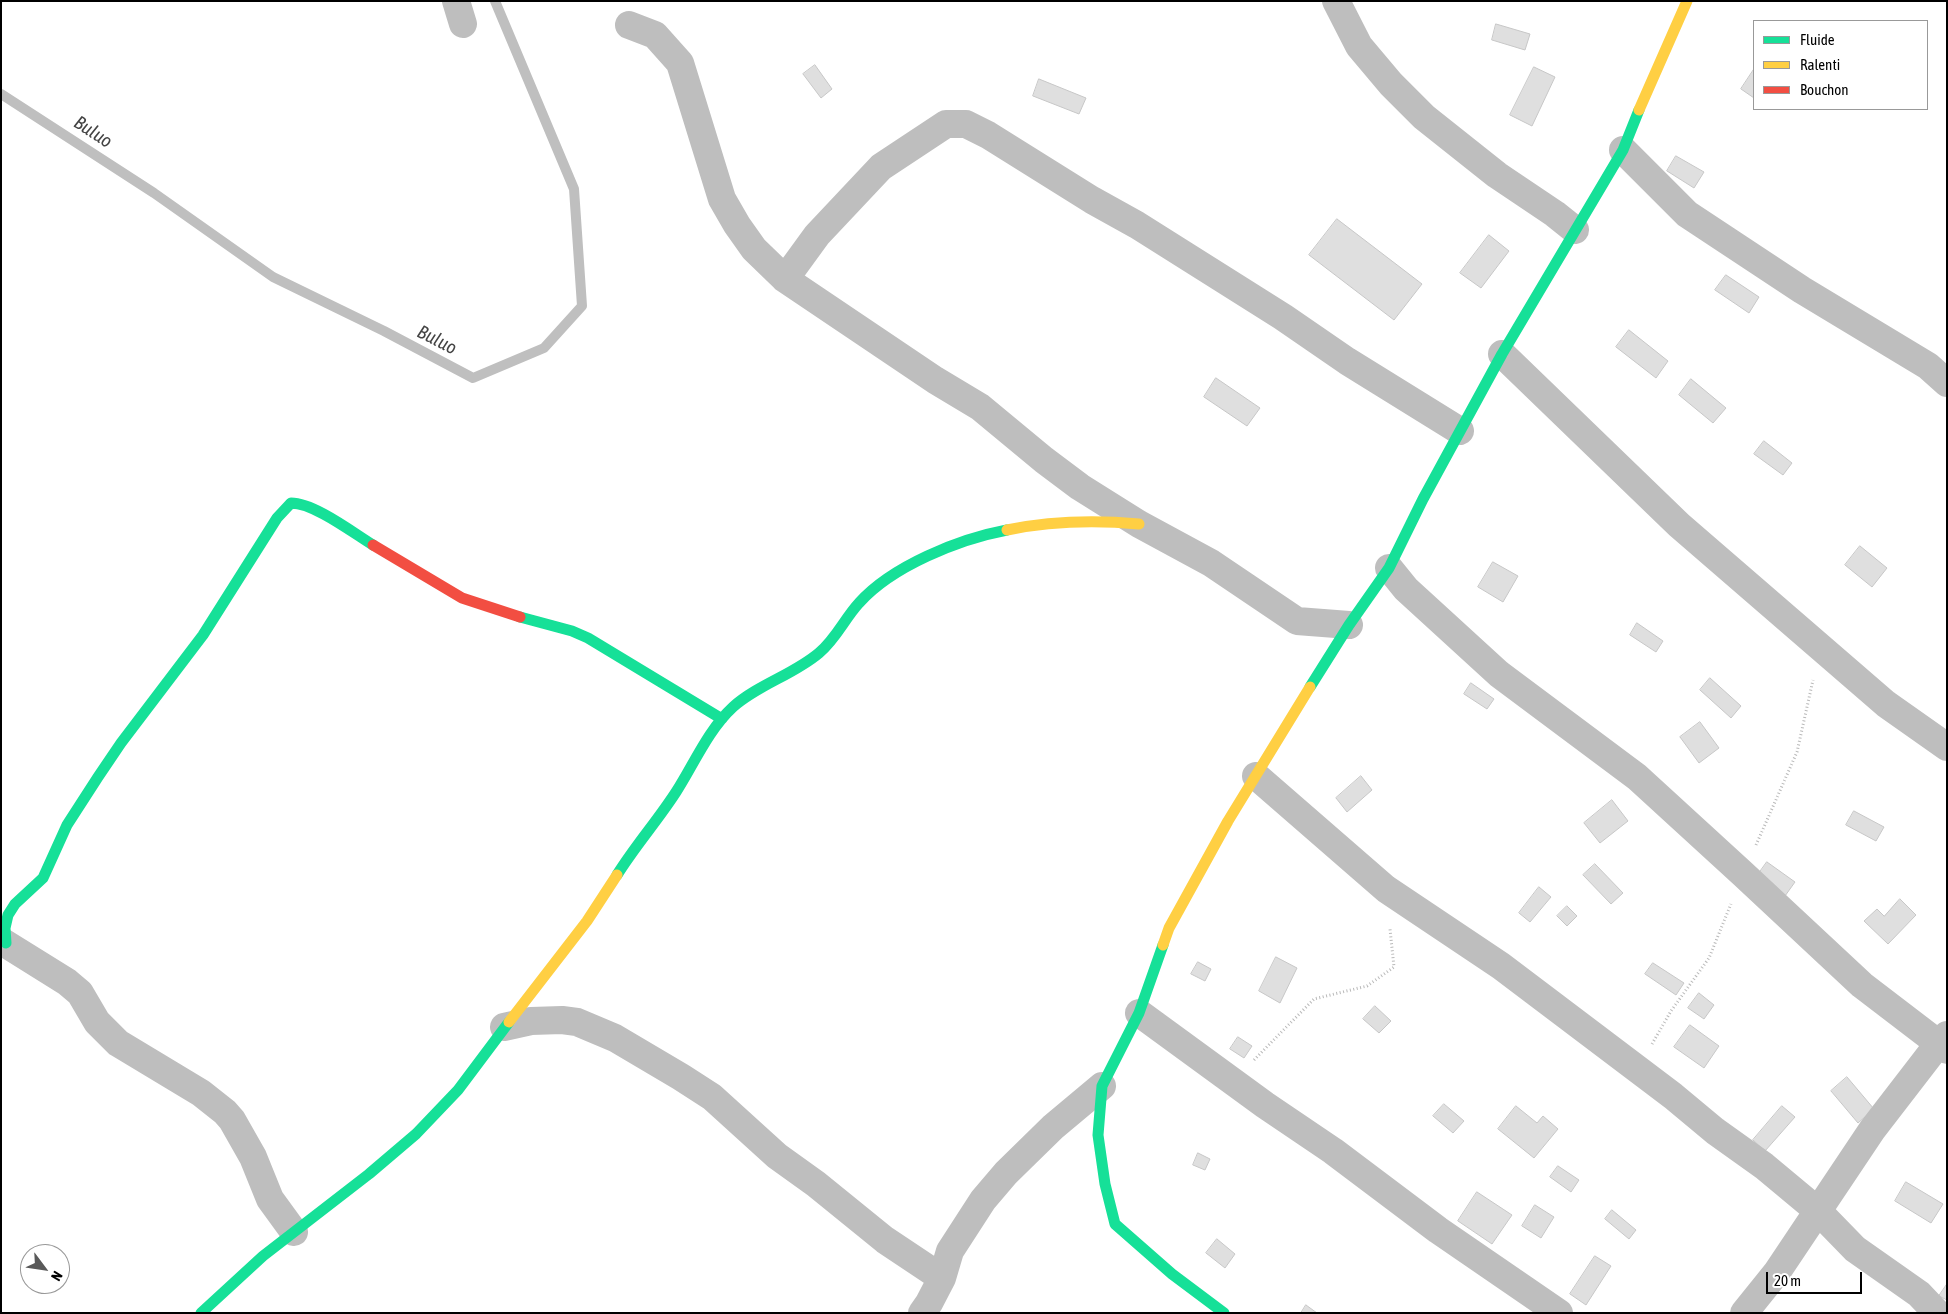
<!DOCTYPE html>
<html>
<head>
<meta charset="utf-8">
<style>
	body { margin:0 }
	#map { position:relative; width:1948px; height:1314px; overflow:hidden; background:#fff; font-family:"Asap Condensed",sans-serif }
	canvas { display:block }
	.frame { position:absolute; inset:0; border:2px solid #000; pointer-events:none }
	.legend { position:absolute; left:1753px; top:20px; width:175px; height:90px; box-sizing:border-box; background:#fff; border:1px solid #999; margin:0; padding:6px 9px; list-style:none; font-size:15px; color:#000 }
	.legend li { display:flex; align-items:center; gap:10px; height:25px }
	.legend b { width:25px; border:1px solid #999 }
	.north { position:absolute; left:20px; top:1244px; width:50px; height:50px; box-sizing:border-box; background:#fff; border:1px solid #999; border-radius:50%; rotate:121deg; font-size:14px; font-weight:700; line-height:20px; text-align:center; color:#000 }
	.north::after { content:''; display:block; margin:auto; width:18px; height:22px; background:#595959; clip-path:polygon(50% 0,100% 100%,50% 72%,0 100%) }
	.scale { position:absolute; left:1766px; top:1272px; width:96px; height:22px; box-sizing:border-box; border:2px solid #000; border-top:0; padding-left:6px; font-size:15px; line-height:18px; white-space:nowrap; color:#000; -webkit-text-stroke:4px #fff; paint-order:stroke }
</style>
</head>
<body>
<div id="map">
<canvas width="1948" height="1314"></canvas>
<div class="frame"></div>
<ul class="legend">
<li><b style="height:6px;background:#16e098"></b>Fluide</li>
<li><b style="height:6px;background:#ffcf43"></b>Ralenti</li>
<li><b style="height:6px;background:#f24e42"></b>Bouchon</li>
</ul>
<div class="north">N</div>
<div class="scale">20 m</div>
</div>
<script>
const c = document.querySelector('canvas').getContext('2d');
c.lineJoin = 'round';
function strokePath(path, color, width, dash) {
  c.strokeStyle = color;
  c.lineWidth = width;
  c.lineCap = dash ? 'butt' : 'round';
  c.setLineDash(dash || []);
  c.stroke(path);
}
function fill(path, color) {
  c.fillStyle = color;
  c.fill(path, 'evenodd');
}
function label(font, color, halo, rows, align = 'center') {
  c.font = font + ' "Asap Condensed",sans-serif';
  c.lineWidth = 4.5;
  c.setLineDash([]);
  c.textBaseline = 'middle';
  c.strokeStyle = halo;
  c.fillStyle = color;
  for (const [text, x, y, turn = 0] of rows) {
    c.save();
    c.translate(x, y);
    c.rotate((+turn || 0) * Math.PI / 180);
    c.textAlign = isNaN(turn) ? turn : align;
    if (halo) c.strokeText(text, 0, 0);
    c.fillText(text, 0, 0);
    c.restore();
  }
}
const stream = new Path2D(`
	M1,94L154,193L273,277L384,331L473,378L544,348L582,306L574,189L495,1`);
const building = new Path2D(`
	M1496,24L1530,34L1525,50L1492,40Z
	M815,65L832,89L821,98L803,74Z
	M1534,67L1555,77L1532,126L1510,115Z
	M1754,69V98L1741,89Z
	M1039,79L1086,98L1079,114L1033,96Z
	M1676,156L1704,172L1694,188L1667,171Z
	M1337,219L1422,284L1394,320L1309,255Z
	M1489,235L1509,251L1481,288L1460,273Z
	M1726,275L1759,297L1749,313L1715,290Z
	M1629,330L1668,361L1656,378L1616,347Z
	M1216,378L1260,408L1247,426L1204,397Z
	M1691,379L1726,408L1713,423L1679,395Z
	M1764,441L1792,463L1783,475L1754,454Z
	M1860,546L1887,568L1872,587L1845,565Z
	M1493,562L1518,576L1503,602L1478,587Z
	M1637,623L1663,641L1656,652L1630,635Z
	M1710,678L1741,706L1731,718L1700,690Z
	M1471,683L1494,699L1487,709L1464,694Z
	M1700,722L1719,748L1699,763L1680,737Z
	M1361,776L1372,790L1347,812L1336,798Z
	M1612,800L1628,821L1600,843L1584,823Z
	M1854,811L1884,827L1876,841L1846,825Z
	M1767,862L1795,882L1785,896L1757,876Z
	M1595,864L1623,893L1611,904L1583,875Z
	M1539,887L1551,897L1530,922L1519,913Z
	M1900,899L1916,915L1888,944L1864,921L1877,909L1884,916Z
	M1567,906L1577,916L1567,926L1557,916Z
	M1276,957L1297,968L1280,1003L1259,991Z
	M1198,962L1211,969L1205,981L1191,974Z
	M1653,963L1684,983L1676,995L1645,974Z
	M1699,993L1714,1005L1704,1019L1688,1008Z
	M1375,1006L1391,1021L1379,1033L1363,1019Z
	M1690,1025L1719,1046L1704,1068L1674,1047Z
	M1238,1037L1252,1046L1244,1058L1230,1049Z
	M1847,1077L1874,1109L1858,1123L1831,1091Z
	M1444,1104L1464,1121L1453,1133L1433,1116Z
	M1516,1106L1537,1123L1543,1116L1558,1129L1534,1158L1498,1129Z
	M1782,1106L1795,1117L1765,1151L1753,1140Z
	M1198,1153L1210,1159L1205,1170L1193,1165Z
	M1558,1166L1579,1180L1571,1192L1550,1177Z
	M1906,1182L1943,1204L1931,1223L1895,1201Z
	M1477,1192L1512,1215L1492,1244L1458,1221Z
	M1535,1205L1554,1217L1541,1238L1522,1226Z
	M1612,1210L1636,1230L1629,1239L1605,1219Z
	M1217,1239L1235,1254L1225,1268L1206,1253Z
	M1595,1256L1611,1266L1586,1305L1570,1294Z
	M1947,1284V1300L1939,1296Z
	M1306,1305L1317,1313H1301Z`);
const path = new Path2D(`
	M1756,845L1797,752L1813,680
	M1652,1044L1671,1011L1709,958L1731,904
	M1254,1060L1314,999L1367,986L1394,967L1390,929`);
const street = new Path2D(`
	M456,1L463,24
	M1336,1L1359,46L1391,84L1424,117L1497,175L1555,214L1575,230
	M629,25L655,35L680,63L722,199L737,225L754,249L785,279L935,380L980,407L1044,460L1080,487L1139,524L1211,563L1297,621L1349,625
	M1623,150L1687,214L1802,290L1928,366L1947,383
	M785,279L817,235L881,167L946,124H966L988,135L1092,200L1137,225L1283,317L1347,361L1460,431
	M1502,354L1679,525L1886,704L1947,747
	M1389,568L1406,589L1499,674L1637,777L1743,874L1862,985L1947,1050
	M1256,776L1386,889L1501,966L1673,1096L1715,1131L1764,1166L1818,1211L1855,1249L1919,1294L1937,1313
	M1,941L67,982L80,993L97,1022L118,1043L201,1093L225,1112L232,1120L253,1157L270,1199L294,1232
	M1139,1013L1265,1105L1333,1151L1438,1230L1559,1313
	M504,1027L531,1021L562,1020L577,1022L615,1038L681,1077L712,1097L777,1156L816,1184L885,1240L942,1278
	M922,1313L929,1303L942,1278L950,1251L983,1200L1006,1173L1053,1127L1102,1086
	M1744,1313L1777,1272L1872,1130L1939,1043L1947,1035`);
const fast = new Path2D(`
	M520,617L572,631L588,638L722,719
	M1310,687L1349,625L1389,568L1423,499L1502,354L1623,150L1639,110
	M617,875C635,846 658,820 676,792C694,764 708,730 733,707C759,684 793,675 819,653C836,639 845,618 859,603C892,566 959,539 1007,530
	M6,943L5,928L8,915L15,904L43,878L67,825L98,777L121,743L203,635L277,518L291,503C314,503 352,532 373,545
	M1163,945L1139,1013L1102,1086L1098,1135L1105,1184L1115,1224L1172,1274L1224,1313
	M201,1313L263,1256L369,1174L416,1134L458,1090L509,1022`);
const slow = new Path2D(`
	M1639,110L1687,1
	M1007,530C1051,521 1094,520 1139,524
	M1163,945L1169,928L1228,821L1310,687
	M509,1022L587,921L617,875`);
const jam = new Path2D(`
	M373,545L462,598L520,617`);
const waterNames = [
	["Buluo",93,132,33],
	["Buluo",437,340,27]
];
strokePath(stream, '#bfbfbf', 10);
fill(building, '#dfdfdf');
strokePath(building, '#c7c7c7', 1);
strokePath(path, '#b9b9b9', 3, [1, 2.5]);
strokePath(street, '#bebebe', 28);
strokePath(fast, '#16e098', 11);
strokePath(slow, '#ffcf43', 11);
strokePath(jam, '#f24e42', 11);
label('italic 19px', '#444', '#fff', waterNames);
</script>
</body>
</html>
